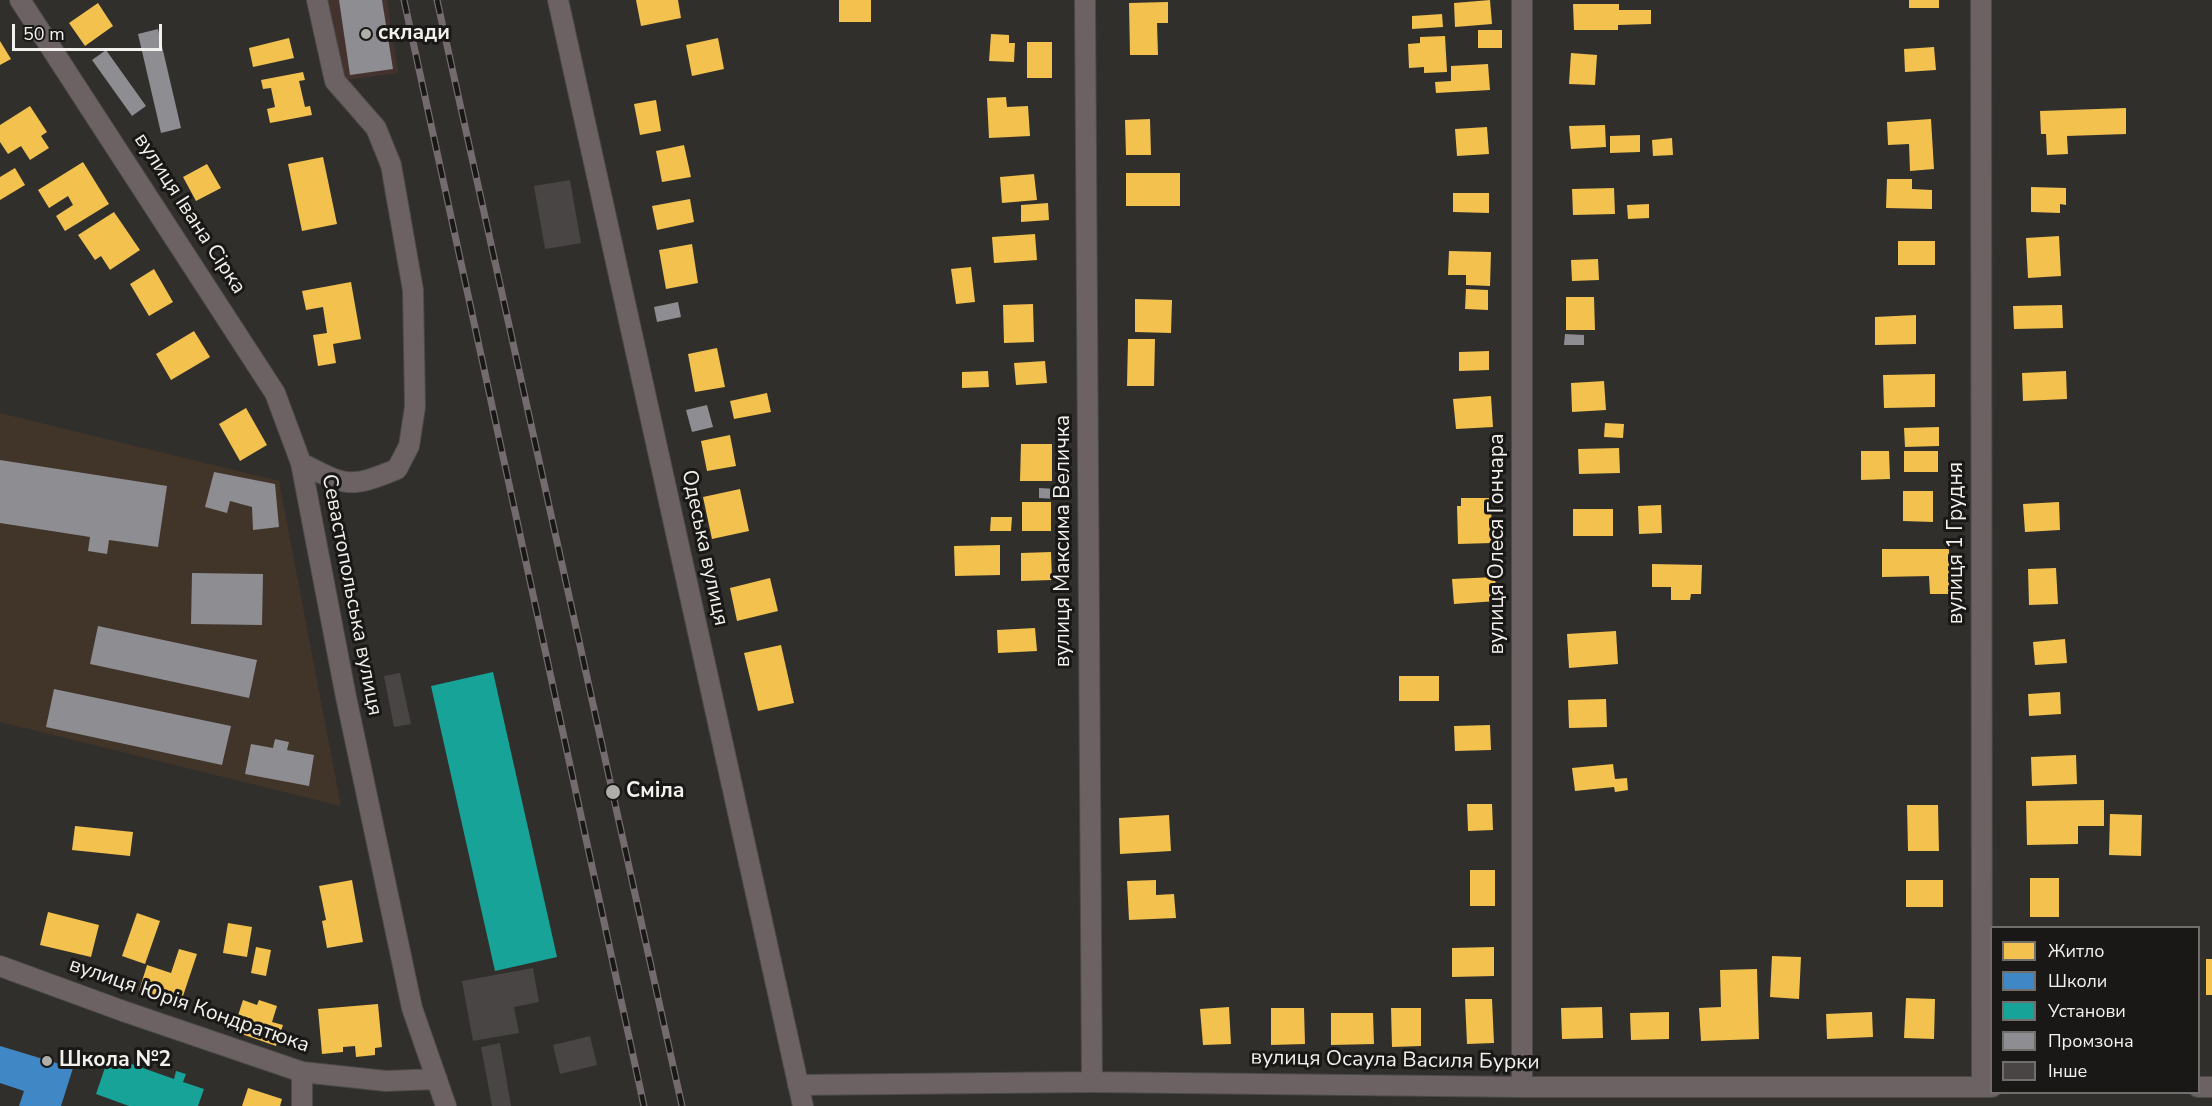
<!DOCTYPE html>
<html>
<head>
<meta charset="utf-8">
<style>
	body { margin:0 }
	#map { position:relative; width:2212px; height:1106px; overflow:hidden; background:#312f2c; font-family:"Nunito Sans",sans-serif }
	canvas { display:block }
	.legend { position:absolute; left:1990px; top:926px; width:210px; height:168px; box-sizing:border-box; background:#191816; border:2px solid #706f6c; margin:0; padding:8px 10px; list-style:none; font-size:18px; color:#f2f1ed }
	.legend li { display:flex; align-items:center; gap:12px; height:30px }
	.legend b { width:30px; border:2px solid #706f6c }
	.scale { position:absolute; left:12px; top:24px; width:150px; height:27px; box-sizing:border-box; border:3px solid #f2f1ed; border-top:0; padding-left:8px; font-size:18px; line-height:21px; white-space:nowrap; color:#f2f1ed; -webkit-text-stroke:4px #191816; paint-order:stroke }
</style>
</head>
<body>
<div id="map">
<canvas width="2212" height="1106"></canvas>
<ul class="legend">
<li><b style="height:16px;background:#f2c14e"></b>Житло</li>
<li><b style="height:16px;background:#3f88c5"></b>Школи</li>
<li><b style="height:16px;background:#17a398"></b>Установи</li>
<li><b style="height:16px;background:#8d8d92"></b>Промзона</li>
<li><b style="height:16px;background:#484544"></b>Інше</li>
</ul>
<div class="scale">50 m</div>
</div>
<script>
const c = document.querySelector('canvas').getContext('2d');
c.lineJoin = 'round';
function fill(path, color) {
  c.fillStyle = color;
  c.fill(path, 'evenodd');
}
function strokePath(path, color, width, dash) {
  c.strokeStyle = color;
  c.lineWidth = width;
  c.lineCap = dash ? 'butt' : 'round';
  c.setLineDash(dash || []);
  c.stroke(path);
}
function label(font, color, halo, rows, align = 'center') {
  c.font = font + ' "Nunito Sans",sans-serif';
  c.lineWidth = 6;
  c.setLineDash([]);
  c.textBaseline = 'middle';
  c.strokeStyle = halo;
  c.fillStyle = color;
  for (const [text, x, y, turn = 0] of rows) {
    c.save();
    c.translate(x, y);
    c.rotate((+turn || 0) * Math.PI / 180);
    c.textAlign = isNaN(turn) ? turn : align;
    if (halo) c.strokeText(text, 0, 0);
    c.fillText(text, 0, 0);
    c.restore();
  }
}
const commercial = new Path2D(`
	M320,0H387L398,73L338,81Z`);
const industrial = new Path2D(`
	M0,413L279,481L341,806L0,722Z`);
const homes = new Path2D(`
	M636,0H678L681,18L641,26Z
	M839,0H871V22H839Z
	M1490,0L1492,24L1455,27L1454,3Z
	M1909,0H1939V8H1909Z
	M1168,2V23H1157L1158,55H1130L1129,3Z
	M98,3L113,26L85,46L69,23Z
	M1573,4H1619V10H1651V24L1618,25V30H1574Z
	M1442,14L1443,27L1412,29V16Z
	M1478,30H1502V48H1478Z
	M991,34L1009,35V43H1015L1014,62L989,61Z
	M1445,36L1447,72L1424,73V67L1409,68L1408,44L1420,43V37Z
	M289,38L294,58L253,67L249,48Z
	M718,38L724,69L692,76L686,45Z
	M0,41L11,59L0,65Z
	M1027,42H1052V78H1027Z
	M1934,47L1936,70L1905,72L1904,49Z
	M1571,53L1597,55L1595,85L1569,84Z
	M1488,64L1490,90L1436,93L1435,82L1451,81V66Z
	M303,72L305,80L299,81L305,107L310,106L312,115L270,123L267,109L275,107L271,88L263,89L261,80Z
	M1006,97L1007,107L1028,106L1030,136L989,138L987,98Z
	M656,100L661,131L640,135L634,104Z
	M30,106L47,132L41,136L49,148L30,160L21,146L8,154L0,142V125Z
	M2126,108V134L2067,136L2068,154L2047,155L2046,134H2041L2040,111Z
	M1150,119L1151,155H1126L1125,120Z
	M1931,119L1934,169L1910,171L1909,144L1888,145L1887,122Z
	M1605,125L1606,147L1571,149L1569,126Z
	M1487,127L1489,154L1457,156L1455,129Z
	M1640,135V152L1610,153V136Z
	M1672,138L1673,155L1653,156L1652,140Z
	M684,145L691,177L662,182L656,151Z
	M323,157L337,224L302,231L288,164Z
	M83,162L109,204L65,231L56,216L73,205L68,196L49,208L38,190Z
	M207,164L221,188L196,201L183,177Z
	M15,168L25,185L0,200V177Z
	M1126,173H1180V206H1126Z
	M1034,174L1037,200L1002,203L1000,177Z
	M1887,179H1912V189L1932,190V209L1886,208Z
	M2031,187L2066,188V205L2060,204V213L2031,212Z
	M1614,188L1615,214L1573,215L1572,189Z
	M1453,193H1489V213L1453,212Z
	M690,199L694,222L657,230L652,206Z
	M1048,203L1049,220L1021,222V205Z
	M1649,204V218L1628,219L1627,205Z
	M114,212L140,250L110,270L101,256L95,260L78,235Z
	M1035,234L1037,260L994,263L992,237Z
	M2059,236L2061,276L2028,278L2026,238Z
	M1898,241H1935V265H1898Z
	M692,244L698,283L666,289L659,250Z
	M1449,251L1491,252L1490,286L1466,285V275H1448Z
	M1598,259L1599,280L1572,281L1571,260Z
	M971,267L975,302L956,304L951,269Z
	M154,269L173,302L149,316L130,284Z
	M351,282L361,339L333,344L336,363L318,366L313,335L327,333L323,307L306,310L302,291Z
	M1466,289L1488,290V310L1465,309Z
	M1566,297H1594L1595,330H1566Z
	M1135,299L1172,300L1171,333L1135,332Z
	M1033,304L1034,342L1004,343L1003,305Z
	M2062,305L2063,328L2014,329L2013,306Z
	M1916,315V344L1875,345V317Z
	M194,331L210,357L171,380L156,354Z
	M1128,339H1155L1154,386H1127Z
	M717,348L725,387L695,392L688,354Z
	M1489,351V370L1459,371V352Z
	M1045,361L1047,383L1016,385L1014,363Z
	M988,371L989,387L962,388V372Z
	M2066,371L2067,399L2023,401L2022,373Z
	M1935,374V407L1884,408L1883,375Z
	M1604,381L1606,410L1572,412L1571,383Z
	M767,393L771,412L734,419L730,401Z
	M1491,396L1493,427L1456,429L1453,399Z
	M246,408L267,445L240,461L219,424Z
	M1605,423L1624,424L1623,438L1604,437Z
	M1939,427V446L1905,447L1904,428Z
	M730,435L736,466L707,471L701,441Z
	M1021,444H1052V481H1020Z
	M1619,448L1620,473L1579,474L1578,449Z
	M1861,451H1889L1890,479L1861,480Z
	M1904,451H1938V472H1904Z
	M740,489L749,531L712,539L703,497Z
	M1903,491H1933V522L1903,521Z
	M1461,498H1491L1492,543L1458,544L1457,506H1461Z
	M1022,502H1051V531H1022Z
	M2059,502L2060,530L2025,532L2023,504Z
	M1661,505L1662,533L1639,534L1638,506Z
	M1573,509H1613V536H1573Z
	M991,517H1012L1011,531H990Z
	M1000,545V575L955,576L954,546Z
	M1882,549H1949V594H1930L1929,576L1882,577Z
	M1051,552L1052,580L1021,581V553Z
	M1652,564L1702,565L1701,594H1691L1690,600H1671V587H1652Z
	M2056,568L2058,604L2029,605L2028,569Z
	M1495,577L1497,601L1454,604L1452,579Z
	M770,578L778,611L737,621L730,588Z
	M1035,628L1037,651L998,653L997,630Z
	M1616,631L1618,664L1569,668L1567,634Z
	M2065,639L2067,663L2035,665L2033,642Z
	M781,645L794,703L758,711L744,653Z
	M1399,676H1439V701H1399Z
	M2060,692L2061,714L2029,716L2028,694Z
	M1606,699L1607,727L1569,728L1568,700Z
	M1490,725L1491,750L1455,751L1454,726Z
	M2076,755L2077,784L2032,786L2031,757Z
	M1613,764L1615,779L1627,778L1628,790L1615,792L1614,787L1575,791L1572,768Z
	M2104,800V826H2078V844L2027,845L2026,801Z
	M1467,804H1492L1493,830L1468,831Z
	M1907,805H1938L1939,851H1908Z
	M2110,814L2142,815L2141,856L2109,855Z
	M1169,815L1171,851L1120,854L1119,818Z
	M75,826L133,832L130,856L72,850Z
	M1470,870H1495V906H1470Z
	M2030,878H2059V917H2030Z
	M352,880L363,942L327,948L322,921L326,920L319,886Z
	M1156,880V895L1174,894L1176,918L1129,920L1127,881Z
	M1906,880H1943V907H1906Z
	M48,912L99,925L91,957L40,945Z
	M137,913L160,921L145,964L122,956Z
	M228,923L252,927L247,957L223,953Z
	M256,947L271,950L266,976L251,973Z
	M1494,947V976L1452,977V948Z
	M179,949L197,954L180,1005L139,991L147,965L171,973Z
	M1772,956L1801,957L1799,999L1770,997Z
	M2206,959H2212V995H2206Z
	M1757,969L1759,1039L1701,1041L1699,1008L1721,1007L1720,970Z
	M1906,998L1935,999L1934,1039L1904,1038Z
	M1465,999H1492L1494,1043L1467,1044Z
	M243,1000L257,1005L259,1000L277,1006L272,1022L283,1025L276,1046L233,1031Z
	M378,1004L382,1047L375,1048V1055L356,1057L355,1046L343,1047V1052L322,1054L318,1009Z
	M1229,1007L1231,1044L1203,1045L1200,1009Z
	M1602,1007L1603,1038L1562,1039L1561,1008Z
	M1271,1008H1304L1305,1044L1271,1045Z
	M1391,1008H1421V1046L1392,1047Z
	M1669,1012V1039L1631,1040L1630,1013Z
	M1872,1012L1873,1037L1827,1039L1826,1014Z
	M1331,1013H1373L1374,1044L1331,1045Z
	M248,1088L282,1099L280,1106H242Z`);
const schools = new Path2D(`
	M0,1046L73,1068L61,1106H19L24,1091L0,1083Z`);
const public = new Path2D(`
	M493,672L557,957L495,971L431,686Z
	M109,1056L174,1079L176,1071L186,1074L183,1082L204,1089L198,1106H129L96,1094Z`);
const industry = new Path2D(`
	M339,0H382L393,69L350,75Z
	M158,29L181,128L161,133L138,34Z
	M106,50L146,106L132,116L92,60Z
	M678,302L681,317L657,322L654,307Z
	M1565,334L1584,335V345H1564Z
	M707,405L713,427L692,432L686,410Z
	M0,460L167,486L158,547L109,540L107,554L88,551L90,537L0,523Z
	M214,472L275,484L279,527L253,530L252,507L230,501L227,513L205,507Z
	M1039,488L1057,489L1056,499L1039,498Z
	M192,573L263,574L262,625L191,624Z
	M98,626L257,660L249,698L90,664Z
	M54,689L231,726L222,765L46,727Z
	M275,739L289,742L287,750L314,755L309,786L245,774L251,744L273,748Z`);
const building = new Path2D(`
	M570,180L581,243L545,249L534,186Z
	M400,673L411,724L394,727L384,676Z
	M533,968L539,1002L514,1007L519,1033L473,1041L462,981Z
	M590,1036L597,1065L560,1074L553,1045Z
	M500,1043L504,1065L511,1106H492L481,1047Z`);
const street = new Path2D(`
	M20,0L275,393L301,463
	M317,0L335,81L376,128L391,165L413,290L415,407L409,446L397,469C349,489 346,486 301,463L346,697L412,1008L446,1106
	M558,0L803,1106
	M1085,0L1092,1082
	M1981,0L1982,1087
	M0,966L123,1011L302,1072L386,1081L437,1079
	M302,1072V1106
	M798,1085L1092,1082L1522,1087H1992
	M1522,1087V0
	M2198,1087H2212`);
const rail = new Path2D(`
	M404,0L644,1106
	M437,0L682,1106`);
const markers = [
	[366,34,6,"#aeada9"],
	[613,792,8,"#aeada9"],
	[47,1061,6,"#aeada9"]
];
const poiNames = [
	["склади",378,34],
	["Сміла",626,792],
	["Школа №2",59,1061]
];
const streetNames = [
	["вулиця Івана Сірка",189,214,57],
	["вулиця Максима Величка",1064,541,-90],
	["вулиця 1 Грудня",1957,543,-90],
	["вулиця Олеся Гончара",1498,544,-90],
	["Одеська вулиця",704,548,78],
	["Севастопольська вулиця",351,595,79],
	["вулиця Юрія Кондратюка",189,1006,19],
	["вулиця Осаула Василя Бурки",1395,1061,1]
];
fill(commercial, '#44322f');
fill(industrial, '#413429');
fill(homes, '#f2c14e');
fill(schools, '#3f88c5');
fill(public, '#17a398');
fill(industry, '#8d8d92');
fill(building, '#484544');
strokePath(street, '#4b4a48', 22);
strokePath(street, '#6c6263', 20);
strokePath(rail, '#736b6d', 7);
strokePath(rail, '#191816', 4.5, [14]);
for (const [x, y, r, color] of markers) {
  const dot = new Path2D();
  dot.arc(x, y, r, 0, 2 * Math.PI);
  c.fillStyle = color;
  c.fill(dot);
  strokePath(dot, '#191816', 2);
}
label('bold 21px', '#f2f1ed', '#191816', poiNames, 'left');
label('21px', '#f2f1ed', '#191816', streetNames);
</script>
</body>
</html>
